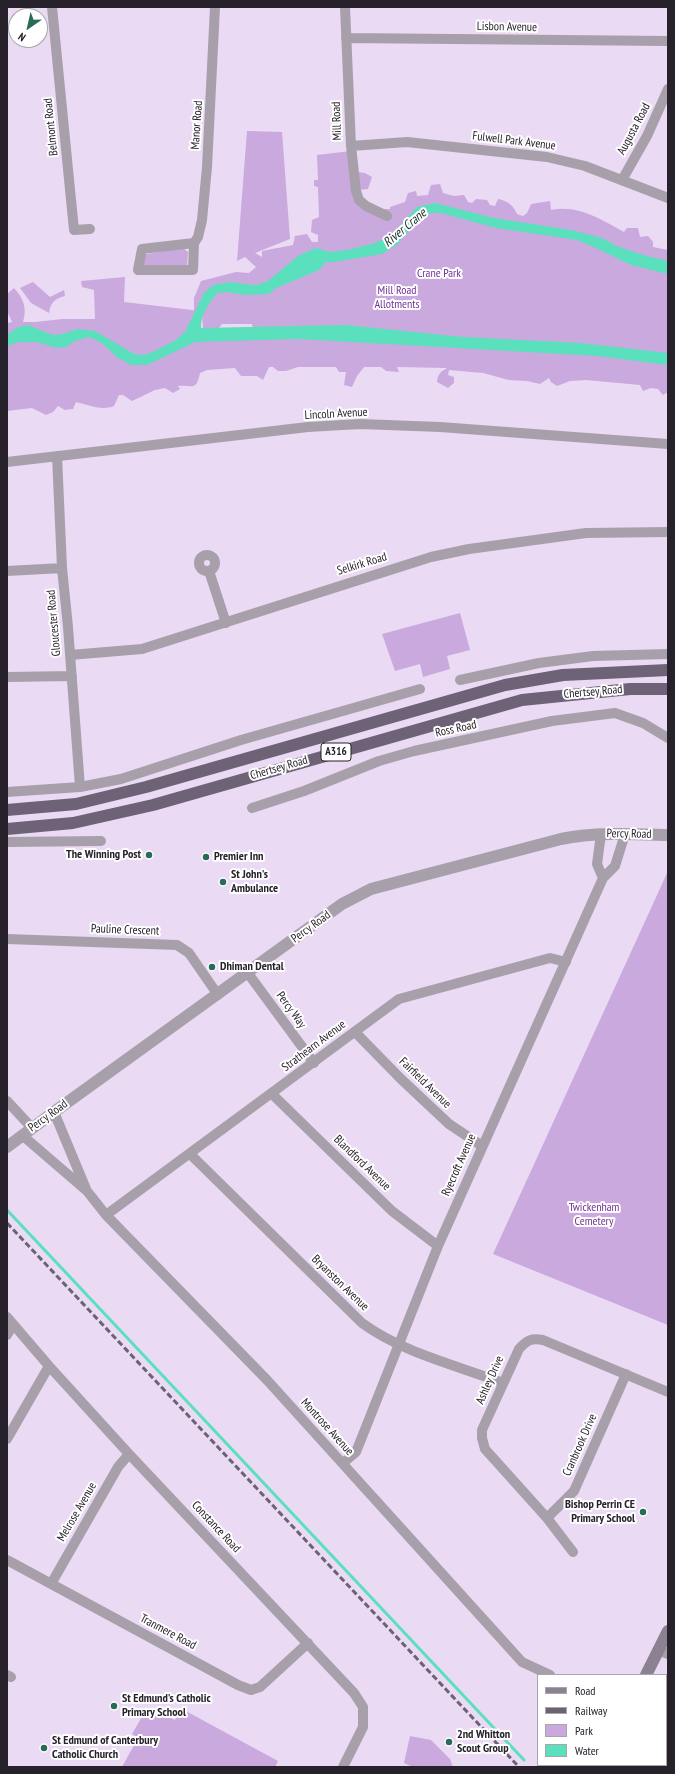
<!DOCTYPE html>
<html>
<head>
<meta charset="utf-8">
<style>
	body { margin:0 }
	#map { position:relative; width:675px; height:1774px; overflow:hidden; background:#eadaf4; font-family:"PT Sans Narrow",sans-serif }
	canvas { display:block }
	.frame { position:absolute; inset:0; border:8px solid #27212b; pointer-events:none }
	.legend { position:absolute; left:537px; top:1674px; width:130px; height:92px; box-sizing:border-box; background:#fff; border:1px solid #a9a6aa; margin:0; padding:5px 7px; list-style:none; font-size:12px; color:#27212b }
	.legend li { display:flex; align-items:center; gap:8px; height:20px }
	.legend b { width:20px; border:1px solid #a9a6aa }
	.north { position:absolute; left:8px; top:8px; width:40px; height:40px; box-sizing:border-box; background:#fff; border:1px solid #a9a6aa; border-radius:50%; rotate:214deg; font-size:11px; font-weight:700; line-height:16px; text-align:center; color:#27212b }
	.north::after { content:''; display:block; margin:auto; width:14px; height:18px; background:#2a6a59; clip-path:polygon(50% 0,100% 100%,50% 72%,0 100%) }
</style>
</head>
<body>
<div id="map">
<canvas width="675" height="1774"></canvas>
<div class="frame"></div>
<ul class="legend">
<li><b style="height:5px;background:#8b8191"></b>Road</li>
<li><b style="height:5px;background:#6c6372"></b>Railway</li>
<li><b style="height:11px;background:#caa9de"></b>Park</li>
<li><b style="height:11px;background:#5ae0bc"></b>Water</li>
</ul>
<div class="north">N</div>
</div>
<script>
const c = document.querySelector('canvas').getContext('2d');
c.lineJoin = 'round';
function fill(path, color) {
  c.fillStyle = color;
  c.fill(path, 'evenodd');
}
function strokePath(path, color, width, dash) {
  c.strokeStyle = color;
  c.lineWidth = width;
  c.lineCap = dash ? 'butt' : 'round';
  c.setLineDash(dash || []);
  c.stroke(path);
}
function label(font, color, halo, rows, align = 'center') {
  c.font = font + ' "PT Sans Narrow",sans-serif';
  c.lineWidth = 4;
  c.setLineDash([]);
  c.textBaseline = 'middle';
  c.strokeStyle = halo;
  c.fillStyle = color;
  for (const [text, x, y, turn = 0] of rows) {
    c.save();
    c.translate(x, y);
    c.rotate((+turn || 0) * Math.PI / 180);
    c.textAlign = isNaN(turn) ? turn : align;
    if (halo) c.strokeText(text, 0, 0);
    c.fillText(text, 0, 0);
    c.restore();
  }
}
const green = new Path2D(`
	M247,131L282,132L290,239L255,253L262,257V251L293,245L295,236L307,234L312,242H318V235L311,232L312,220L319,217L318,187L314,186V180H318L317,155L351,151L358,172L365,173L372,177L368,189L358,190L359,197L381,213L384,209H390V207L405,202L408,193L416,191L417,196L428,195L431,185L440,184L443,193L454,196L464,195L468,202L472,203L476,199L487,200L490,205L495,206L498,199C508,201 513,205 517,214L523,216L527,213L531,204L550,201L551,210C578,204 602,220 624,232L627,228H638L640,237L648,236L653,242V247L668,250V392L663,395L658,389L651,388L643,391L640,385L586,380L570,381L557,386L551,382L549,378L540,384L527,381L509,380L483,373L449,370L448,375L454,377V383L448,388L437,382C438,373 441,372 447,368L397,367L399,372L386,371L381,367H364L357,376L352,387L344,385L346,372H339L336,367H298L286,371H278L273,367H269L263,380L257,376H241L235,368L207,370L200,373C196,393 191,384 178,386L180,389L173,393L165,388L155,390L132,401L123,395H119L114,406C101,411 89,405 76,402L73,409L65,410L58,406L53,412L46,415L32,408L7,411V323L12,322L7,311V294L14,288C24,299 27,308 23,322H35L63,319H95L94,290L82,287L81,281L125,277L124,302L192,310H194V298L201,281L236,272L249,273L256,267L245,257L237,261ZM202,314L203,329H218L222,324H252L253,328L233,329L227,341H181L193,324Z
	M183,248L188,252L187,266L148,268L143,264L144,257L147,254Z
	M33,282L50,297L64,290L65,296C55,299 51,301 49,313L31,303L20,288Z
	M460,613L470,650L447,656L450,669L423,677L420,664L395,671L382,634Z
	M668,871V1325L493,1254Z
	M147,1708L157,1714L159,1712L175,1720L182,1709L278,1761L275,1767H122L138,1738L132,1734Z
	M410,1736L431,1740L450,1759L453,1767H413L404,1763Z`);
const water = new Path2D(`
	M435,203L494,218L571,230L602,238L619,247L643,255L668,261V274L631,265L598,249L577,240L496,228L441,213H431L423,216L403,237L398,244L382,254L334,262H326L319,270L276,288L269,294L244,295L228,292L217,293C209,303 200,316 201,328L345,325L463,337L581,343L668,353V365L597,356L299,339L195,342L147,365H131L118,358L103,344L90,337L75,341L66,347L57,348L36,342H19L7,346V335L18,327L28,325L53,335L62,334L78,329L95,331L134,354L144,355L153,352L176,340L185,332L204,293L213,285L230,282L254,285L260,284L268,281L298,256L311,250L317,248L329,252L347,250L375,243L386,238L397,229L417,207Z`);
const stream = new Path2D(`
	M7,1210L524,1760`);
const minor = new Path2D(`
	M52,7L74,230L90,229
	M345,7L351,146L356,191L359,200L366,206L387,216
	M346,38L668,41
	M351,146L407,142L547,157L585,166L668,198
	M622,180L647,136L668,89
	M194,243L142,249L138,270H193L194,243L198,237L202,220L207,167L215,7
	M57,456L62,568L68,627L80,787
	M7,462L308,427L360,424L440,427L668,444
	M199 563a8 8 0 1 1 16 0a8 8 0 1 1-16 0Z
	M7,571L62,568
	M209,571L226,623
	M70,655L142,649L431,557L469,549L586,533L668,532
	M7,677L72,676
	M460,680L539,663L593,656L668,654
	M7,792L80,787L121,779L241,740L420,689
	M252,808L304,791L379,761L414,751L552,721L615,713L643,723L668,738
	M601,834L597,864L603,878
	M7,842L101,841
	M7,939L177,945L189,953L218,995
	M247,972L314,1063
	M355,1032L401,1079L449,1124L482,1146
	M272,1094L392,1211L438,1246
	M7,1101L32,1128
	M54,1112L86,1189
	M22,1135L87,1191L106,1215L267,1380L522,1662L550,1675
	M190,1154L362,1323C403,1353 456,1365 503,1383
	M106,1215L399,999L550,958L566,962
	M7,1317L49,1366L129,1454L354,1693L363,1707V1727L343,1767
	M7,1335L13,1324
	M7,1439L49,1366
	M343,1463L356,1452L438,1246L603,878L615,866L625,834
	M547,1518L574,1491L626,1374
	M573,1552L547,1518L485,1449L482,1438V1430L519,1349C527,1340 531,1338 543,1340L668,1392
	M7,1560L238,1685L251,1690L260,1687L308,1643
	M51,1584L118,1467L129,1454
	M658,1650L668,1654
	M7,1675L11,1677`);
const tertiary = new Path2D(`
	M7,1147L54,1112L342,904L371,889L561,839C597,832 632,834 668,835`);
const secondary = new Path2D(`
	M646,1675L668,1631
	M603,1767L604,1765`);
const trunk = new Path2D(`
	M7,810L76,804L146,787L505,685L563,675L668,670
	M7,829L73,823L153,805L522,700L630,689H668`);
const rail = new Path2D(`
	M7,1223L519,1767`);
const markers = [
	[149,855,4,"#2a6a59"],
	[206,857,4,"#2a6a59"],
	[223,882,4,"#2a6a59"],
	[212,967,4,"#2a6a59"],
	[643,1512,4,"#2a6a59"],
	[114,1706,4,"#2a6a59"],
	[449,1742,4,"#2a6a59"],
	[44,1748,4,"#2a6a59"]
];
const shields = [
	[336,752,30]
];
const shieldNames = [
	["A316",336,752]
];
const streetNames = [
	["Lisbon Avenue",507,27,1],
	["Mill Road",337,121,-92],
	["Manor Road",197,125,-86],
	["Belmont Road",51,127,-96],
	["Augusta Road",634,129,-62],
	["Fulwell Park Avenue",514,141,7],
	["Lincoln Avenue",336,414,-3],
	["Selkirk Road",362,564,-17],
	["Gloucester Road",54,623,-95],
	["Chertsey Road",593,692,-5],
	["Ross Road",456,729,-12],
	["Chertsey Road",279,768,-16],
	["Percy Road",629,834,1],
	["Percy Road",311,927,-36],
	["Pauline Crescent",125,930,2],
	["Percy Way",291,1010,54],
	["Strathearn Avenue",314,1046,-37],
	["Fairfield Avenue",425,1083,44],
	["Percy Road",48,1116,-36],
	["Blandford Avenue",362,1163,44],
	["Ryecroft Avenue",459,1165,-66],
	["Bryanston Avenue",340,1283,44],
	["Ashley Drive",490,1380,-66],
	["Montrose Avenue",327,1427,48],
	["Cranbrook Drive",580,1445,-66],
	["Melrose Avenue",77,1512,-60],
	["Constance Road",216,1527,47],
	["Tranmere Road",168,1632,28]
];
const parkNames = [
	["Crane Park",439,274],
	["Mill Road",397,291],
	["Allotments",397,305],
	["Twickenham",594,1208],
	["Cemetery",594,1222]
];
const poiNames = [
	["The Winning Post",141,855,"right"],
	["Premier Inn",214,857],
	["St John's",231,875],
	["Ambulance",231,889],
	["Dhiman Dental",220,967],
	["Bishop Perrin CE",635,1505,"right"],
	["Primary School",635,1519,"right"],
	["St Edmund's Catholic",122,1699],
	["Primary School",122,1713],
	["2nd Whitton",457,1735],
	["Scout Group",457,1749],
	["St Edmund of Canterbury",52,1741],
	["Catholic Church",52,1755]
];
const waterNames = [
	["River Crane",405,228,-40]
];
fill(green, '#caa9de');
fill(water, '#5ae0bc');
strokePath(stream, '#5ae0bc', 3);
strokePath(minor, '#a7a0ab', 10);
strokePath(tertiary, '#a7a0ab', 12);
strokePath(secondary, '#8b8191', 12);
strokePath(trunk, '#6e6276', 12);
strokePath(rail, '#6c6372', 3, [6, 3]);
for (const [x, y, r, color] of markers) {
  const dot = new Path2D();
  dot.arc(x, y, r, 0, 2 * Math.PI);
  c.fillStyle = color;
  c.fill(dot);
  strokePath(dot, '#fff', 1.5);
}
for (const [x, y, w] of shields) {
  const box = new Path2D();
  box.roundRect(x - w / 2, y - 9, w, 18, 3);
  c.fillStyle = '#fff';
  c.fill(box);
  strokePath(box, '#27212b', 1);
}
label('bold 11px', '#27212b', null, shieldNames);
label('12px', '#27212b', '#fff', streetNames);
label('12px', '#723293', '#fff', parkNames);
label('bold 12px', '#27212b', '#fff', poiNames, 'left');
label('italic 13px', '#1a312a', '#fff', waterNames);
</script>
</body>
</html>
